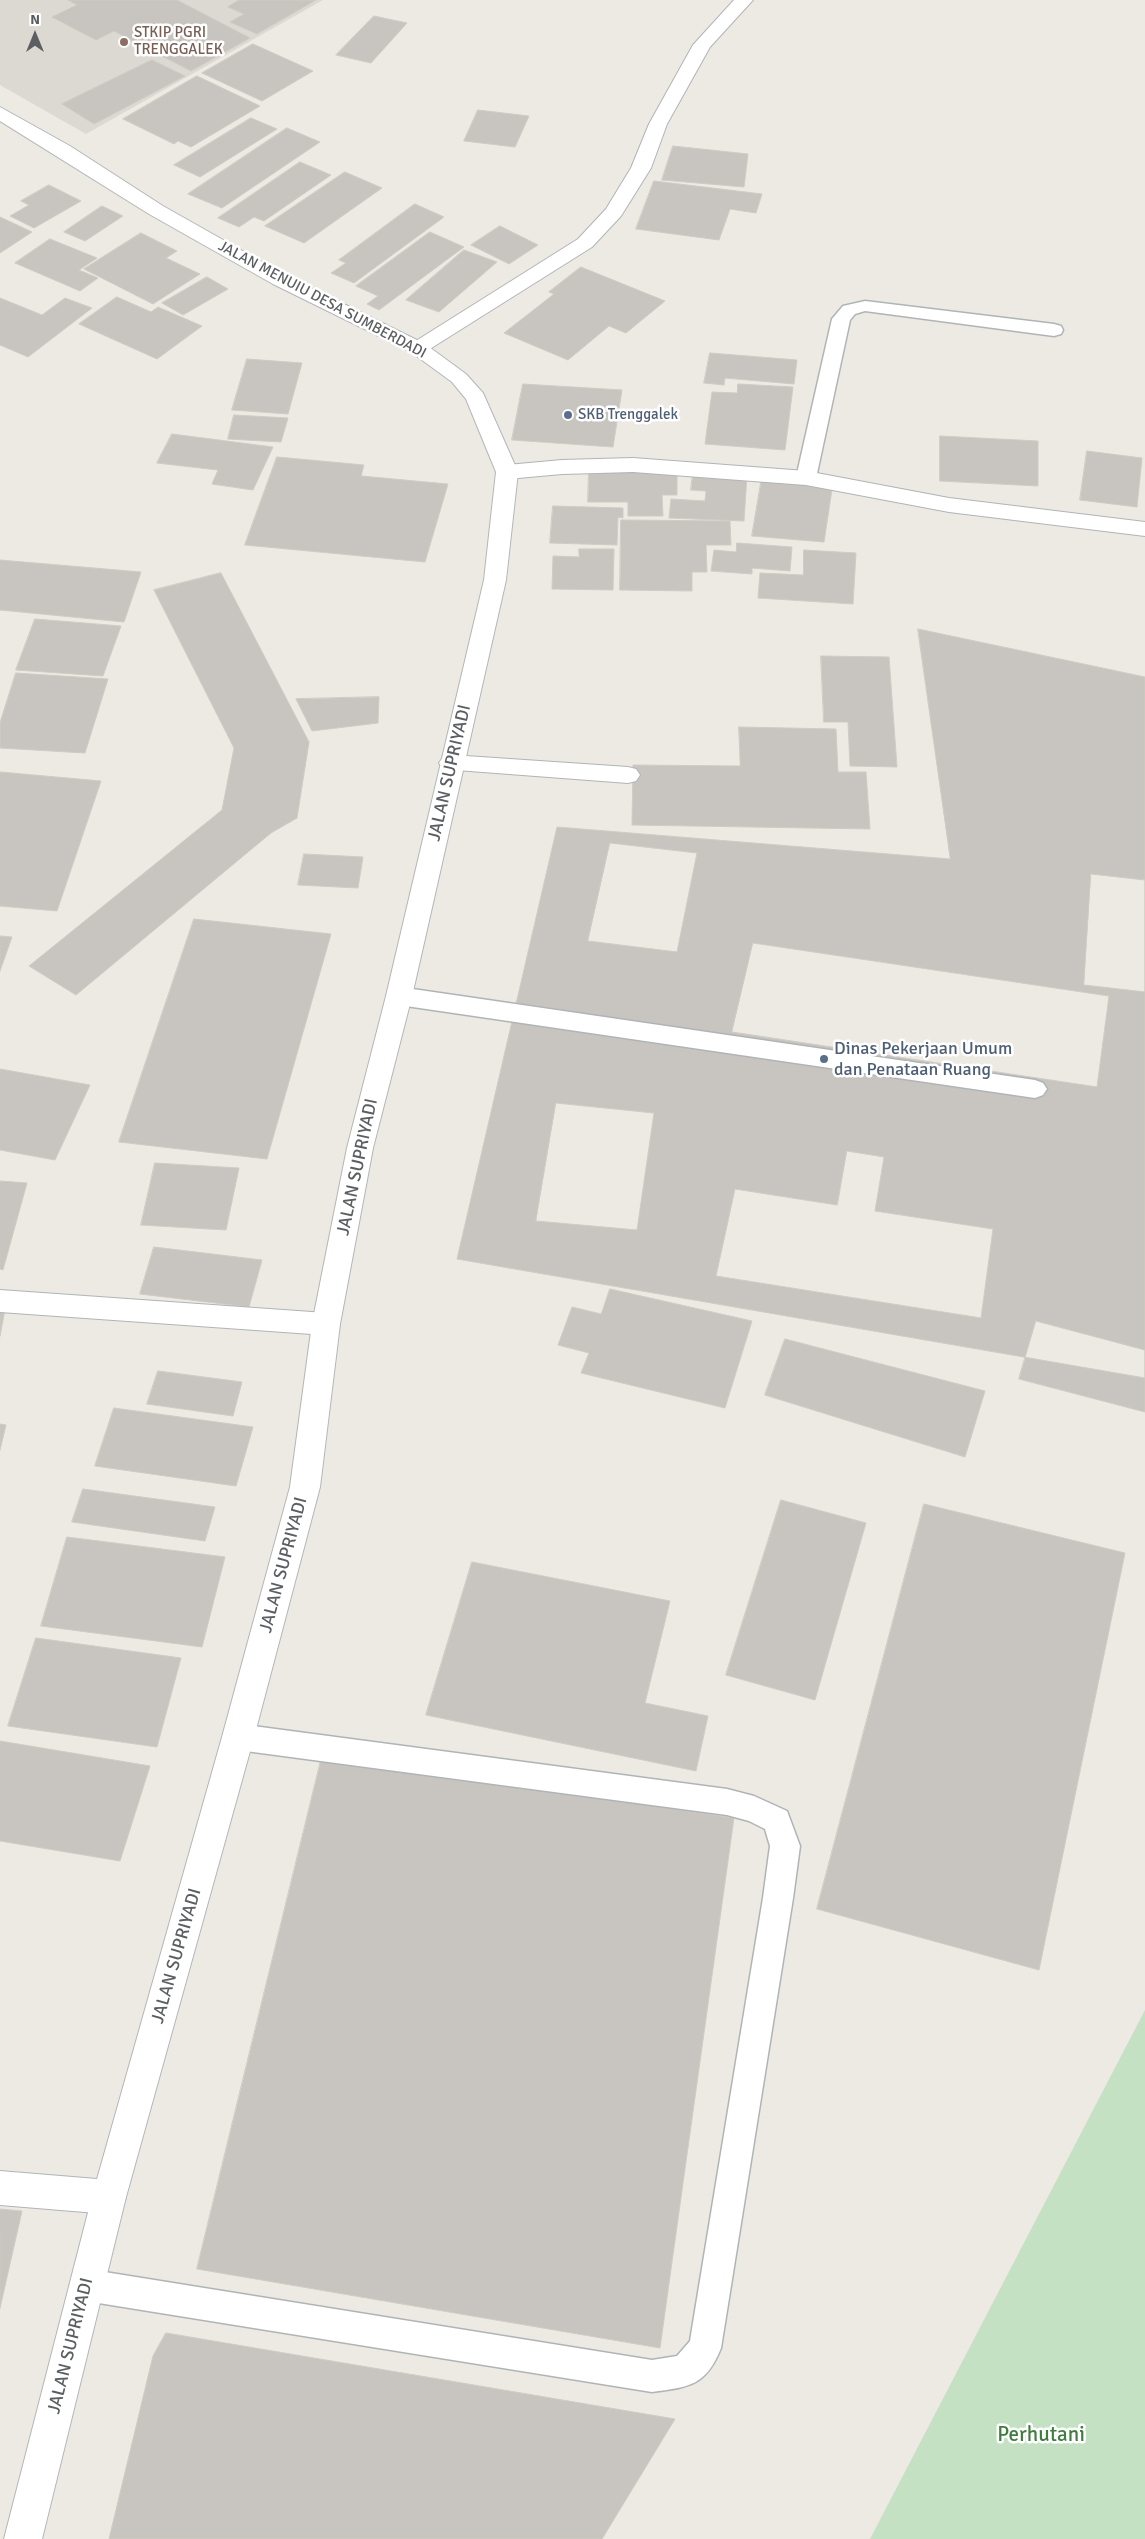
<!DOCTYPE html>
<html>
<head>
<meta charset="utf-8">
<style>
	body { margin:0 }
	#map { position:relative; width:1145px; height:2539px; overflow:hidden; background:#eceae3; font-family:Signika,sans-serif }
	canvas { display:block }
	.north { position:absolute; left:10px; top:10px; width:50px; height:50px; -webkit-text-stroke:4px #fff; paint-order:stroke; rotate:0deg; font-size:14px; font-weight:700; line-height:20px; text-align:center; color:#5c5f62 }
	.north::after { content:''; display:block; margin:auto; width:18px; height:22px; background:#5c5f62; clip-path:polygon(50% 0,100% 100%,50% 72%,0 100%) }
</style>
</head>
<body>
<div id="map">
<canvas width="1145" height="2539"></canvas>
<div class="north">N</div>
</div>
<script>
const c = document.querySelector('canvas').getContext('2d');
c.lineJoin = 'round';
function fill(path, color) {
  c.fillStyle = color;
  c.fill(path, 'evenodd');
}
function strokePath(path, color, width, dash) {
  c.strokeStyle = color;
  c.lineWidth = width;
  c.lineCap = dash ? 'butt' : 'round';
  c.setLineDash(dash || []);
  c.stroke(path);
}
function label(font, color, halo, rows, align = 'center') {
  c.font = font + ' Signika,sans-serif';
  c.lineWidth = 5;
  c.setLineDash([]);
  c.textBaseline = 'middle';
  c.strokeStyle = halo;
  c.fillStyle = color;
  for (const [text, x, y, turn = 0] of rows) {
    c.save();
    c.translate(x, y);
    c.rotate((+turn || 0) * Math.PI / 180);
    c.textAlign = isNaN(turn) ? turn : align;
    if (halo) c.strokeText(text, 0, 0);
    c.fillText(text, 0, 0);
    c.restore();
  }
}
const education = new Path2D(`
	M0,0H323L86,134L0,85Z`);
const green = new Path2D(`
	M1145,2010V2539H870Z`);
const building = new Path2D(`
	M68,0H177L250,38L191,71L114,31L96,40L52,17L77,5Z
	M239,0H316L257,34L230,22L244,14L228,7Z
	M374,16L407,23L371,63L336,55Z
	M253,44L313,71L262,101L202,73Z
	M152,60L185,76L94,124L62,104Z
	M197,76L260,106L191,147L178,141L174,144L123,119Z
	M478,110L529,116L515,147L464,141Z
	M251,118L277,129L200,177L174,165Z
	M287,128L320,142L222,208L188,194Z
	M673,146L748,154L744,187L662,180Z
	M300,162L331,175L264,221L254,217L239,227L218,218Z
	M345,172L382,188L304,243L265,226Z
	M654,181L762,194L756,213L730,209L719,240L636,229Z
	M49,185L81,201L34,228L10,216L29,205L21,201Z
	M415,204L444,217L354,283L331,273L346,263L339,260Z
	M102,206L123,216L85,241L64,232Z
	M0,217L32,232L0,253Z
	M500,226L538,245L509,264L471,245Z
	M430,232L464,247L379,310L367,304L378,296L356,286Z
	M141,233L177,251L166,258L200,274L153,304L84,269Z
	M50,239L97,258L79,270L98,278L80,291L15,263Z
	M464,250L497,262L439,312L406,300Z
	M581,267L665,301L626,333L609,326L568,360L504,333L554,294L549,292Z
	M207,277L228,289L183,315L162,303Z
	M117,297L151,312L158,307L202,326L157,359L79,324Z
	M0,298L42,315L65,298L92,308L28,357L0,345Z
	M710,353L797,360L794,384L725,378L724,385L704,383Z
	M247,359L302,363L288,414L232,410Z
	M523,384L622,390L613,447L512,440Z
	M738,384L793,387L785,450L705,444L712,392L737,393Z
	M234,415L288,418L281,442L228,439Z
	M172,434L273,447L253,490L212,484L218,470L157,463Z
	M940,436L1038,441V486L940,481Z
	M1087,451L1142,458L1137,507L1080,500Z
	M277,457L364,465L361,476L448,484L425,562L245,545Z
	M589,470H677V495H662L663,516H628V502H588Z
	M693,473L747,475L744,521L669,518L671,499L705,501L706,491L691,490Z
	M762,477L833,483L824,542L752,536Z
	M553,506L623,508V518L618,517L617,545L550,543Z
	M621,520L730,521L731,545H706L707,572H692V591L620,590Z
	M737,543L792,547L790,571L752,568V574L711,571L714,550L736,552Z
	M579,549H614L613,590L552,589L553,556L579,557Z
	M804,550L856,553L853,604L758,598L760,573L803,575Z
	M0,560L141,572L124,622L0,610Z
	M221,573L309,742L297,818L271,833L76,995L29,966L222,810L234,748L154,590Z
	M35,619L121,626L103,676L16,670Z
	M918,629L1145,677V1378L457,1259L557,827L950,859Z
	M821,656L889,657L897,767L850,766L848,722H824Z
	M16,673L108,679L85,753L0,748V723Z
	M379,697L378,723L312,731L296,699Z
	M739,727L836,729L838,772H866L870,829L632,825L633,765L740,766Z
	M0,772L101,781L57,911L0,906Z
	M610,843L697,853L677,952L588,941Z
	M304,854L363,857L358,888L298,885Z
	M1091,874L1145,880V992L1084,985Z
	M194,919L331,934L267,1159L119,1142Z
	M0,936L12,937L0,971Z
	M753,943L1109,996L1097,1087L732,1032Z
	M0,1069L90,1085L55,1160L0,1150Z
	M556,1103L654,1113L637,1230L536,1221Z
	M847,1151L884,1157L875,1211L993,1229L981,1318L716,1276L735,1189L837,1205Z
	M155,1163L239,1168L226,1230L141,1225Z
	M0,1181L27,1183L3,1270L0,1269Z
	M154,1247L262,1260L249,1307L140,1294Z
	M610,1289L752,1321L725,1408L581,1373L589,1353L558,1345L572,1307L601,1314Z
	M0,1304H6L0,1336Z
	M1036,1321L1145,1350V1412L1019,1379Z
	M785,1339L985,1391L965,1457L765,1395Z
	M158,1371L242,1382L233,1416L147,1404Z
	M114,1408L253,1427L236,1486L95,1466Z
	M0,1424L6,1425L0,1450Z
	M83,1489L215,1507L205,1541L72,1522Z
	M781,1500L866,1523L815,1700L726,1675Z
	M924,1504L1125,1553L1039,1970L817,1909Z
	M67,1537L225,1557L202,1647L41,1626Z
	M472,1562L670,1601L645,1703L708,1716L696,1771L426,1715Z
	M36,1638L181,1658L157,1747L8,1726Z
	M0,1741L150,1766L120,1861L0,1841Z
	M322,1756L734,1818L660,2348L197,2269Z
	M0,2209L22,2211L0,2308Z
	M166,2333L675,2419L602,2539H109L153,2356Z`);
const service = new Path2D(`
	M865,301L1054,324L1061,326L1063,330L1061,334L1054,336L865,311L855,314L850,320L816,478L813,482H799L796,478L832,319L843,306Z
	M399,987L1035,1080L1043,1083L1047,1089L1043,1095L1035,1098L399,1005L391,1002L387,996L391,990Z
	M238,1724L727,1789L754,1796L787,1811L800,1846L793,1898L721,2348C706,2386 689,2387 652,2392L86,2301L75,2296L70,2285L75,2274L86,2269L652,2360L677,2356L690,2341L763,1898L770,1846L765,1829L749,1821L727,1815L238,1750L228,1746L224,1737L228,1728Z`);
const minor = new Path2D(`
	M734,0H753L710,47L667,124L651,168L621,216L592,247L425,352L418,354L411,352L408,348L411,344L578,239L606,209L631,168L649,124L693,45Z
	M633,458L806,471L949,498L1145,522V536L949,512L806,485L633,472L562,474L507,479L499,477L496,472L499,467L507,465L562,460Z
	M451,755L628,767L636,769L640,775L636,781L628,783L443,769L439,763L443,757Z
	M0,1290L326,1313L336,1316L340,1324L336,1332L326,1335L0,1312Z
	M0,2171L109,2180L121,2185L126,2197L121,2209L109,2214L0,2205Z`);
const secondary = new Path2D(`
	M0,107L70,146L163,206L287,276L425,344L466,374L483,393L518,472L506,580L412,996L373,1148L340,1324L320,1487L254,1737L126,2197L42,2539H4L92,2197L222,1737L290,1487L312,1324L347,1148L386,996L484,580L496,472L466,399L452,382L411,352L273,284L149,214L0,121Z`);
const markers = [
	[124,42,5,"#8d6e63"],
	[568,415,5,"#5c6f8a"],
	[824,1059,5,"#5c6f8a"]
];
const farEducationnames = [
	["STKIP PGRI",134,33],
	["TRENGGALEK",134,50]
];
const farStreetnames = [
	["JALAN MENUIU DESA SUMBERDADI",322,300,28]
];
const farServicenames = [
	["SKB Trenggalek",578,415]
];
const streetNames = [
	["JALAN SUPRIYADI",450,773,-77],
	["JALAN SUPRIYADI",358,1167,-78],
	["JALAN SUPRIYADI",284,1565,-75],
	["JALAN SUPRIYADI",177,1956,-74],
	["JALAN SUPRIYADI",71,2346,-76]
];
const serviceNames = [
	["Dinas Pekerjaan Umum",834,1049],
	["dan Penataan Ruang",834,1070]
];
const nearParknames = [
	["Perhutani",1041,2435]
];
fill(education, '#dcd9d2');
fill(green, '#c4e1c3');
fill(building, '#c8c5c0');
strokePath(building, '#d0cbc3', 1);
strokePath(service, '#b1b4b7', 3);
strokePath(minor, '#b1b4b7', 2);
strokePath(secondary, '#b3b6b9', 2);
fill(service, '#fff');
fill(minor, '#fff');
fill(secondary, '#fff');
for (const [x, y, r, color] of markers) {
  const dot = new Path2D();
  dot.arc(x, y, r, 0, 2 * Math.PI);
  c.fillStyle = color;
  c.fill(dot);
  strokePath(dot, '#fff', 2);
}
label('15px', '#785e54', '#fff', farEducationnames, 'left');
label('15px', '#5c5f62', '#fff', farStreetnames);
label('15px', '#4e5e75', '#fff', farServicenames, 'left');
label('18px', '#5c5f62', '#fff', streetNames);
label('18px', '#4e5e75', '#fff', serviceNames, 'left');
label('21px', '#3f7e3f', '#fff', nearParknames);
</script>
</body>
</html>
